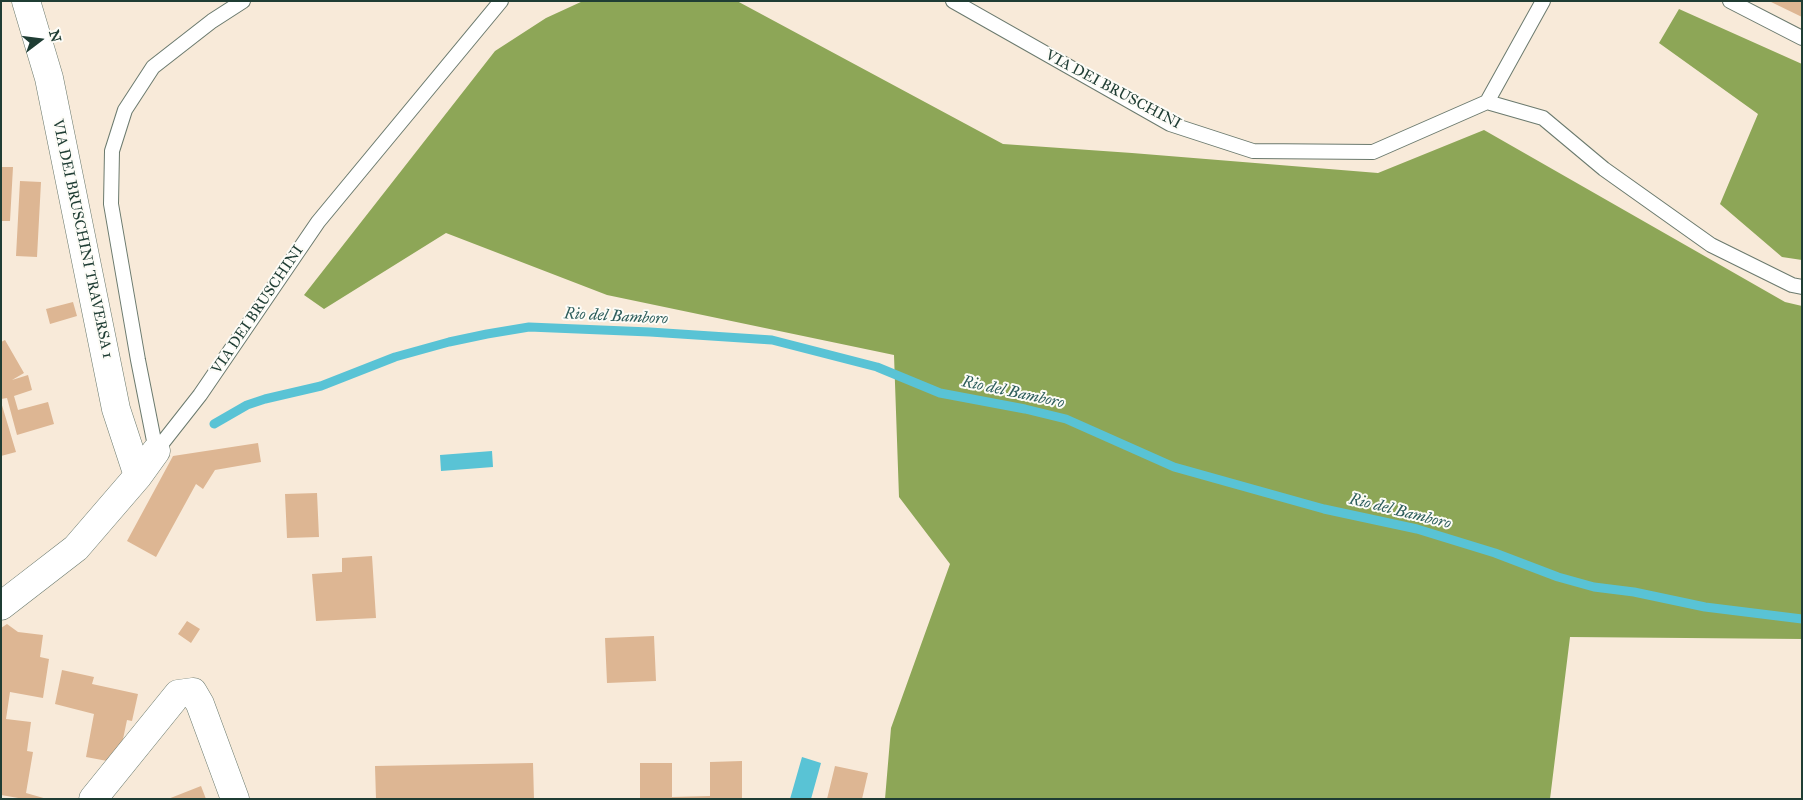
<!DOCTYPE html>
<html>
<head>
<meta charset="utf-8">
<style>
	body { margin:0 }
	#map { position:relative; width:1803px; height:800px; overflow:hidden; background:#f8ead9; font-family:"IM FELL Great Primer",serif }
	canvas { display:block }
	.frame { position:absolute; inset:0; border:2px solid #1f3d34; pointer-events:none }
	.north { position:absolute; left:15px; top:15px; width:50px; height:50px; -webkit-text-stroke:4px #fdfcf7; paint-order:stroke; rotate:75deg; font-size:14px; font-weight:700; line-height:20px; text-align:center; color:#1f3d34 }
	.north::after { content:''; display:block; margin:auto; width:18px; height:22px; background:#1f3d34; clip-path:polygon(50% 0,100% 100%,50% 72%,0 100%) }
</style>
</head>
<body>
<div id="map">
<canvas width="1803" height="800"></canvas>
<div class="frame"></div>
<div class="north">N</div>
</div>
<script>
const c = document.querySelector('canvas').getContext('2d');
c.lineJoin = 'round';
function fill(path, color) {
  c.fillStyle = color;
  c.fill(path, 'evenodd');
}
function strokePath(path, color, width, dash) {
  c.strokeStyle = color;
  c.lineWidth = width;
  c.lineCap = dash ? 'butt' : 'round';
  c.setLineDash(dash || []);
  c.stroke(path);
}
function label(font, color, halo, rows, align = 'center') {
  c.font = font + ' "IM FELL Great Primer",serif';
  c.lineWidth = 4;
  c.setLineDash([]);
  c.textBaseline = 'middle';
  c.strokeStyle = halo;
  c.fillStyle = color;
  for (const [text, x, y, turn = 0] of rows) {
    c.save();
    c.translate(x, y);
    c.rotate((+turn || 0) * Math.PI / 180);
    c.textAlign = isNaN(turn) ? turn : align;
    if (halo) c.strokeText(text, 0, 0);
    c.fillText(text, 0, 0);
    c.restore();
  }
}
const forest = new Path2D(`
	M583,1H737L1003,144L1132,153L1378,173L1484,130L1785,302L1802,306V639L1570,637L1550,799H885L891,728L950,564L899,497L894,355L607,295L446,233L324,309L304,295L495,51L546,18Z
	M1679,9L1802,64V260L1782,257L1720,204L1758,114L1659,43Z`);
const water = new Path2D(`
	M492,451L493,467L441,471L440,455Z
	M802,757L821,763L811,799H790Z`);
const stream = new Path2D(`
	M214,424L247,405L265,399L321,386L395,357L449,342L487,334L529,327L650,332L772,340L877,367L940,393L1025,409L1066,419L1174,467L1324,509L1417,529L1495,553L1558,577L1594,587L1634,592L1705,607L1802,619`);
const building = new Path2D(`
	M1769,1H1802V17Z
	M1,167H13L10,221H1Z
	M20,181L41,182L37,257L16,256Z
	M73,302L77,316L50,324L46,309Z
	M5,340L24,373L12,380L28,375L32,390L14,396L18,410L48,402L54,424L17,435L7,398L1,399V342Z
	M1,402L16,452L1,456Z
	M258,443L261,462L215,470L203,489L196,484L156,557L127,541L173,456Z
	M317,493L319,537L287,538L285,494Z
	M372,556L376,618L316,621L312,574L342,572V558Z
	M187,621L200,629L191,643L178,634Z
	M7,624L18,632L43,635L40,657L49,659L43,698L10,692L6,719L31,722L27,751L33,752L26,793L47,799H24L1,795V628Z
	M654,636L656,681L607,683L605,638Z
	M62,670L94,677L92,684L138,694L132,721L127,720L118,763L86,757L94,714L55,704Z
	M742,761V799H640V763H672V797L710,796V762Z
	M533,763L534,799H376L375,766Z
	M835,766L868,773L862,799H827Z
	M201,786L206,799H168Z`);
const lane = new Path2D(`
	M953,1L1170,124L1253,151L1373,152L1487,102L1543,1
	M1730,1L1802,38
	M1487,102L1543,118L1604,169L1711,245L1792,285L1802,287
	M156,451L200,395L318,222L501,1
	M156,451L138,360L111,204L112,151L125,110L153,67L212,21L243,1`);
const street = new Path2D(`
	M26,1L49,78L116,409L138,476
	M1,606L76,548L138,476L156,451
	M93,799L178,694L193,692L200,704L235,799`);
const streetNames = [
	["VIA DEI BRUSCHINI",1113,90,28],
	["VIA DEI BRUSCHINI TRAVERSA 1",82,239,78],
	["VIA DEI BRUSCHINI",258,310,-56]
];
const waterNames = [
	["Rio del Bamboro",616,317,3],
	["Rio del Bamboro",1013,393,12],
	["Rio del Bamboro",1400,512,14]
];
fill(forest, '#8da657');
fill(water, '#59c3d5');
strokePath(stream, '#59c3d5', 9);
fill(building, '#ddb693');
strokePath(lane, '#6b7a6e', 16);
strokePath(street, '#6b7a6e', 29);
strokePath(lane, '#fff', 14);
strokePath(street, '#fff', 28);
label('15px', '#1f3d34', '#fdfcf7', streetNames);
label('italic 16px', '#2e5e5c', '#fdfcf7', waterNames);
</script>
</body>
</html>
